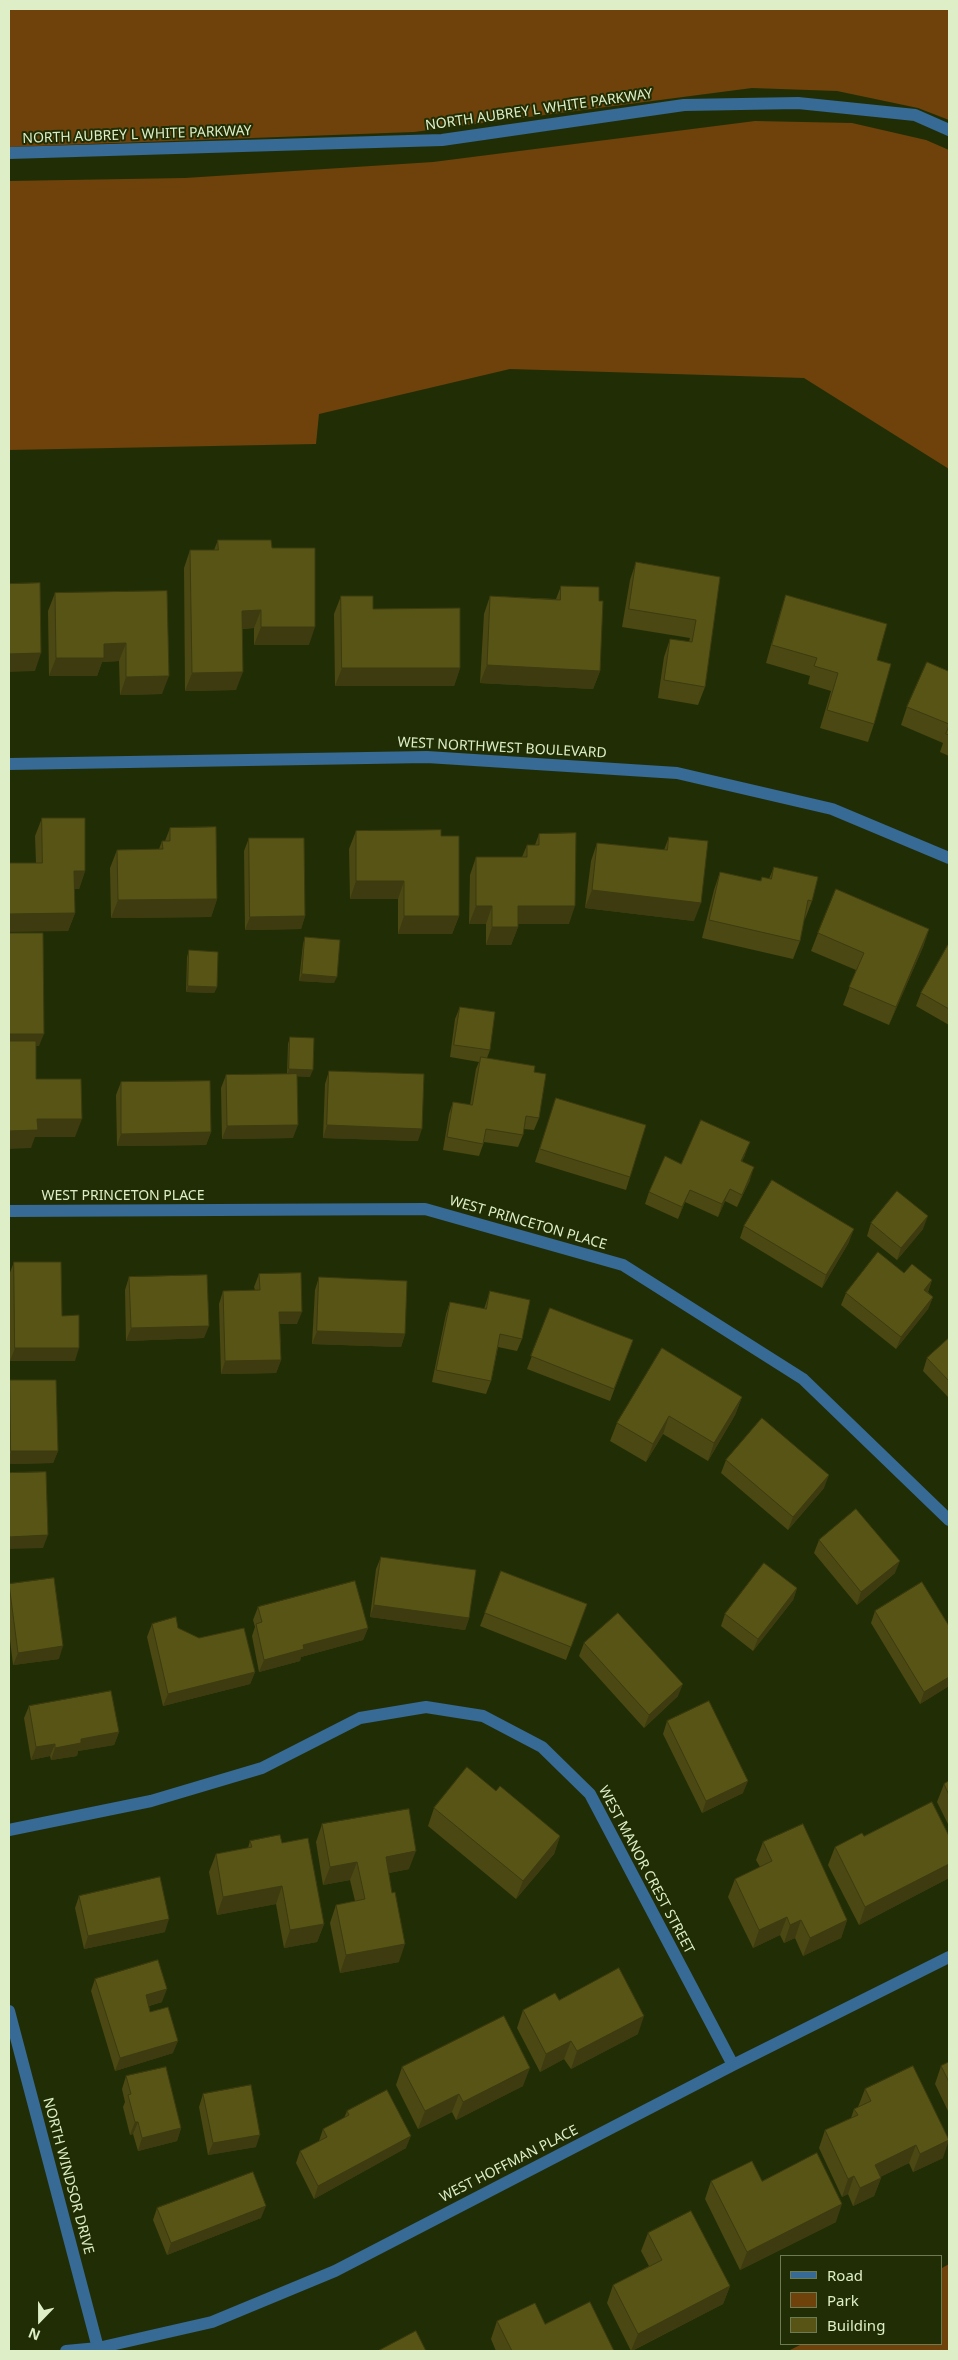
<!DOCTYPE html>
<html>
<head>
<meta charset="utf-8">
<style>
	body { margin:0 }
	#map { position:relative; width:958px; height:2360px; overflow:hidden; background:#212e05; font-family:"Noto Sans",sans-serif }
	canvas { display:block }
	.frame { position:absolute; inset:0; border:10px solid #deeec7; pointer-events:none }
	.legend { position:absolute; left:780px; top:2255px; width:162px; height:90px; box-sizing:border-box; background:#212e05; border:1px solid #6d7b53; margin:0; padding:6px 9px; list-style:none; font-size:15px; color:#deeec7 }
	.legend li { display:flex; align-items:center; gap:10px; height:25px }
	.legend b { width:25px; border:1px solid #6d7b53 }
	.north { position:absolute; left:15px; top:2295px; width:50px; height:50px; -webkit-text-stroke:4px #212e05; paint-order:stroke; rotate:202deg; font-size:14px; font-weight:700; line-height:20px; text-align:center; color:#deeec7 }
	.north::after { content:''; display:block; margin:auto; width:18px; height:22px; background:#deeec7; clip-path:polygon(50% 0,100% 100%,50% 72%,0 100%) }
</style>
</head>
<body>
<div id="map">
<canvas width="958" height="2360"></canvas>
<div class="frame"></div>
<ul class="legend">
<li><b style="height:6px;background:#376a95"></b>Road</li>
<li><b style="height:14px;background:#6e420a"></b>Park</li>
<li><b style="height:14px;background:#575416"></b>Building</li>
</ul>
<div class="north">N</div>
</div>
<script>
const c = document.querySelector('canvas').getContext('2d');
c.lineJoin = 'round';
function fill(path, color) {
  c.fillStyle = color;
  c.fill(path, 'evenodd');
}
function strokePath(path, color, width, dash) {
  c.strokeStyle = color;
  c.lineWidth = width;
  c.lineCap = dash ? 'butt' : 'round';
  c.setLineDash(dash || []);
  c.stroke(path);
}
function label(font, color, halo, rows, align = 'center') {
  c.font = font + ' "Noto Sans",sans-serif';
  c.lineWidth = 4;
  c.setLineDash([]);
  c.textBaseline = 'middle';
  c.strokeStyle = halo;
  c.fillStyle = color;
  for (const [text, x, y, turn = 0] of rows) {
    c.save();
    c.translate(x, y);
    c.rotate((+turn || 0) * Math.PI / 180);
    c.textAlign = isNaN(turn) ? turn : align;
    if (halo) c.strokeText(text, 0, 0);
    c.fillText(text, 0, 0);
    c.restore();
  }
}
const green = new Path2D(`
	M9,9H949V120L918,108L837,91L752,88L414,132L9,147Z
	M755,121L852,123L926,140L949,150V469L804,378L510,369L319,414L316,444L9,450V181L185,178L433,162Z
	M949,2264V2351H788L802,2344H942V2268Z`);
const minor = new Path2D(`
	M9,153L442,140L684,105L798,103L915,115L949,130
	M9,764L427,757L677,773L832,809L949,858
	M9,1211L425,1209L623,1265L803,1379L949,1520
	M9,1830L151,1801L262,1768L360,1718L426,1707L483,1716L542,1747L590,1794L733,2065
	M9,2011L98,2348
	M66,2351L98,2348L212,2322L335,2271L733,2065L949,1957`);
const wall = new Path2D(`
	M218,540L272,548L309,645H254V628L242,629L236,690L185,691L184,568L190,550H214Z
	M636,562L720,577L705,687L698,705L658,698L664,657L670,639L689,642L690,638L622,627L630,580Z
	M561,586L599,601L600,671L593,689L480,683L484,614L490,596L556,599Z
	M167,591L162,694L120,695L119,661L102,662L97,676H49L48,611L55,593Z
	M786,595L877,660L874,724L868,742L820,728L831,691L808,684L810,676L766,663L780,613Z
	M341,596L460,668L454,686H335L334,614Z
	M949,668V756L940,752L943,743L901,725L907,707L948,671Z
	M42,818L85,871L79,889H74L75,913L68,931L36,863L35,836Z
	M170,828L217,899L211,917L111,918L110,868L117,850L159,849L162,841H165Z
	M356,831L441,836L459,916L452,934H398V899H350L349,849Z
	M539,834L569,924H518V927L511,945H486V924H469L470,875L476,857H522L527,845H535Z
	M669,837L694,921L585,908L591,861L597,843L664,850Z
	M249,838L305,916L301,929L245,930L244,851Z
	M774,867L812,901L805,919H804L800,941L793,959L702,938L714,890L720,872L760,881L762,877L769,879Z
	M929,929L923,947L889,1025L843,1005L856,970L811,951L818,933Z
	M305,937L334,983L299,981L303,944Z
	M949,945V1025L916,1006L921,993Z
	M189,950L217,987L214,993L186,992L187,957Z
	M460,1007L490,1050L487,1058L534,1072L539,1118L534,1130L524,1129L523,1135L518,1147L484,1142L479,1156L443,1150L449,1114L453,1102L470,1105L476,1069L479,1062L450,1057L455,1019Z
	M290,1037L310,1077L297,1076L293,1138L222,1139L221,1088L226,1075L287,1074L288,1044Z
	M329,1071L418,1141L323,1138L325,1084Z
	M121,1082L211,1132L206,1145L117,1146L116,1095Z
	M556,1098L630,1177L626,1190L535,1162Z
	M745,1155L742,1161L750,1180L737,1207L725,1201L718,1217L685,1202L678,1219L645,1204L649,1192L681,1164Z
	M871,1223L923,1229L897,1260L867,1236Z
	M744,1226L849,1242L822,1288L740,1238Z
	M14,1262L62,1316L75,1361H10L9,1275Z
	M904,1273L932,1280L928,1292L933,1297L928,1309L896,1349L841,1305L846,1293Z
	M259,1274L297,1324H280L281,1360L276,1373L221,1374L219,1304L223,1291L255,1290L254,1287Z
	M129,1277L204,1338L126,1341L125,1290Z
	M319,1277L405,1334L401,1347L312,1344L315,1290Z
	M490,1291L522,1339L517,1351L498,1347L491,1381L486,1394L432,1382L446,1314L450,1302L484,1309Z
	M550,1308L633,1340L610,1401L527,1369Z
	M949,1338V1398L923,1371L927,1358Z
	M10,1380L58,1451L53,1463L9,1464V1383Z
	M742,1397L735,1415L708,1461L663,1434L646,1462L610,1441L617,1423Z
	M726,1460L824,1488L788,1530L721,1473Z
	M819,1540L895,1573L857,1605L814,1553Z
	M381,1557L469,1618L465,1630L370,1617L376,1569Z
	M501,1571L587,1604L566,1660L480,1626Z
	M9,1584L59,1659L13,1665L9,1631Z
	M797,1588L793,1600L753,1651L721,1626L725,1614Z
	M258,1607L368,1628L363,1640L301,1657L300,1661L259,1672L252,1636L255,1627L253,1620Z
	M875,1611L949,1626V1686L920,1704L871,1623Z
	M152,1624L178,1628L255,1672L250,1684L163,1706L147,1637Z
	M584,1643L678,1696L644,1728L579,1656Z
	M29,1706L119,1732L114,1745L78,1751L77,1756L51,1760L50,1756L31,1760L24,1718Z
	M667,1721L743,1793L702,1813L663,1734Z
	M949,1781V1826L937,1802L944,1784Z
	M496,1791L560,1836L554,1854L516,1899L428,1826L434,1808Z
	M322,1824L409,1869L389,1873L399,1962L340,1973L330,1923L336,1905L355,1901L350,1880L323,1885L316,1842Z
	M949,1836V1878L859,1925L828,1865L835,1847Z
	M250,1841L282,1843L324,1924L317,1942L284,1948L276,1904L217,1915L209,1872L216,1854L248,1848Z
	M763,1842L847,1920L841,1938L803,1956L795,1938L784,1943L780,1935L753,1948L728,1897L735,1879L760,1867L756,1860Z
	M79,1896L165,1932L84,1949L75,1908Z
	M95,1979L162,2002L149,2006L150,2012L173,2053L115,2071L91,1991Z
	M559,2000L638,2034L571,2069L564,2059L540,2072L517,2028L523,2010Z
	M949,2062V2113L935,2084L941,2066Z
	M402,2067L523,2086L456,2120L452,2112L418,2129L396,2085Z
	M126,2076L181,2128L177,2141L138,2151L133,2134L130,2135L123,2107L125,2102L122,2089Z
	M865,2089L943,2158L913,2172L909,2163L880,2177L881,2178L874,2196L853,2206L848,2194L842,2197L819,2148L825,2130L851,2118L854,2109L858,2107Z
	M203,2094L256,2147L208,2155L199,2107Z
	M347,2111L406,2148L314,2199L296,2163L300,2151L319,2141L323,2129L344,2118Z
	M711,2181L836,2222L740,2270L705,2199Z
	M157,2208L261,2218L167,2255L153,2220Z
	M648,2233L730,2286L723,2304L632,2351H631L607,2303L613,2285L649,2266L641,2251Z
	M497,2321L545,2324L614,2351H496L491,2339Z`);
const shadedWall = new Path2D(`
	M261,610L254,628L235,629L242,611Z
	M261,627H315L309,645H254Z
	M126,643L119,661L102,662L97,676H49L56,658L104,644Z
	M41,653L35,671L9,672V654Z
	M487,665L600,671L593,689L480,683Z
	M342,668H460L454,686H335Z
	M243,672L236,690L185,691L192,673Z
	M169,676L162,694L120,695L126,677Z
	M74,871H85L79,889H67Z
	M356,881H404L398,899H350Z
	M592,890L701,903L694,921L585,908Z
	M217,899L211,917L111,918L118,900Z
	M476,906H492L486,924H469Z
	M518,906H575L569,924H512Z
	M75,913L68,931L9,932V914Z
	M305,916L301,929L245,930L250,917Z
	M404,916H459L452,934H398Z
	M492,927H518L511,945H486Z
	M929,929L923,947L889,1025L896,1007Z
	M302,974L337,977L334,983L299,981Z
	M188,986L217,987L214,993L186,992Z
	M9,1034H44L39,1046H9Z
	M289,1069L313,1070L310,1077L287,1076Z
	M37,1119H82L75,1137H35L31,1148L9,1149V1131Z
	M298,1125L293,1138L222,1139L227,1126Z
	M327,1125L422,1129L418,1141L323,1138Z
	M211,1132L206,1145L117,1146L121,1134Z
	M750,1142L745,1155L737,1173L741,1161Z
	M754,1167L750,1180L737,1207L742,1195Z
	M730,1189L725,1201L718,1217L722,1204Z
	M690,1190L685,1202L678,1219L682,1207Z
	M928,1216L923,1229L897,1260L901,1248Z
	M854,1229L849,1242L822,1288L826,1275Z
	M932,1280L927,1293L924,1290Z
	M933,1297L928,1309L896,1349L901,1337Z
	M279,1312H302L297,1324H274Z
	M209,1326L204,1338L126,1341L131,1328Z
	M317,1331L405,1334L401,1347L312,1344Z
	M15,1348H79L75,1361H10Z
	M281,1360L276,1373L221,1374L225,1361Z
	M742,1397L735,1415L708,1461L714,1443Z
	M669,1416L663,1434L646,1462L653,1444Z
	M11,1451H58L53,1463L9,1464V1458Z
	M829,1475L824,1488L788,1530L793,1517Z
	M48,1535L43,1548L9,1549V1537Z
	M900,1561L895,1573L857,1605L861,1592Z
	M797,1588L793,1600L753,1651L758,1639Z
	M374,1605L469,1618L465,1630L370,1617Z
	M368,1628L363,1640L301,1657L300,1661L259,1672L264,1660L303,1645Z
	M63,1646L59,1659L13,1665L18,1653Z
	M255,1672L250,1684L163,1706L168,1694Z
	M949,1677V1686L920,1704L924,1692Z
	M683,1684L678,1696L644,1728L649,1715Z
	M119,1732L114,1745L78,1751L77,1756L51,1760L55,1748L81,1739Z
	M55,1744L50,1756L31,1760L36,1747Z
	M748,1781L743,1793L702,1813L706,1801Z
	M560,1836L554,1854L516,1899L523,1881Z
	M416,1851L409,1869L379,1875L386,1857Z
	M357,1862L350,1880L323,1885L330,1867Z
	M949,1864V1878L859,1925L865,1907Z
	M282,1886L276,1904L217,1915L223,1897Z
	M787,1917L780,1935L753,1948L759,1930Z
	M169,1919L165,1932L84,1949L88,1936Z
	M801,1920L795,1938L784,1943L790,1925Z
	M847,1920L841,1938L803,1956L810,1938Z
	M324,1924L317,1942L284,1948L290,1930Z
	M405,1944L399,1962L340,1973L346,1955Z
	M167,1989L162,2002L141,2008L146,1995Z
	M644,2016L638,2034L571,2069L577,2051Z
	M178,2041L173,2053L115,2071L120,2058Z
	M571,2041L564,2059L540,2072L546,2054Z
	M530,2068L523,2086L456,2120L463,2102Z
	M459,2094L452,2112L418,2129L425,2111Z
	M135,2122H138L133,2134L130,2135Z
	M181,2128L177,2141L138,2151L142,2138Z
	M260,2135L256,2147L208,2155L213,2143Z
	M411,2136L406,2148L314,2199L318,2186Z
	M949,2140L943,2158L913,2172L920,2154Z
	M916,2145L909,2163L868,2183L875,2165Z
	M854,2176L848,2194L842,2197L848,2179Z
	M881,2178L874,2196L853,2206L860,2188Z
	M842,2204L836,2222L740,2270L747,2252Z
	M266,2206L261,2218L167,2255L171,2243Z
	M730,2286L723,2304L631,2351L638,2334Z`);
const building = new Path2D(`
	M218,540H271L272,548H315V627H261V610L242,611L243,672L192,673L190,550H218Z
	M636,562L720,577L705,687L664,680L670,639L692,642L696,620L629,609Z
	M40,583L41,653L9,654V584Z
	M561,586L599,587V601H603L600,671L487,665L490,596L560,600Z
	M167,591L169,676L126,677V643L104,644V658H56L55,593Z
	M786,595L887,624L877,660L891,664L874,724L827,710L838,673L814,666L817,658L772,645Z
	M341,596H373V609L460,608V668H342Z
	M927,662L948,671L949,668V724L907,707Z
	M949,726V735L946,734Z
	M42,818H85V871H74L75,913L9,914V863H42Z
	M216,827L217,899L118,900L117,850L163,849L162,841H170V828Z
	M441,830V836H459V916H404V881H356V831Z
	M576,833L575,906H518V927H492V906H476V857H527V845H539V834Z
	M669,837L708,841L701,903L592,890L597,843L667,850Z
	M249,838H304L305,916L250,917Z
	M774,867L818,877L812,901L808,900L800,941L709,920L720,872L761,881L762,877L771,879Z
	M836,889L929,929L896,1007L849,987L864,953L818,933Z
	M9,933H43L44,1034H9Z
	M305,937L340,940L337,977L302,974Z
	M948,945H949V1009L921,993Z
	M189,950L218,952L217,987L188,986Z
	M460,1007L495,1012L490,1050L454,1045Z
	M290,1037L314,1038L313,1070L289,1069Z
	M9,1041H36V1079H81L82,1119H37L38,1130L9,1131Z
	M481,1057L535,1066L534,1072L546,1074L539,1118L526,1116L523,1135L486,1129L483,1144L447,1137L453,1102L472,1105Z
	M329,1071L424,1074L422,1129L327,1125Z
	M297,1074L298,1125L227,1126L226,1075Z
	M210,1081L211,1132L121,1134V1082Z
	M556,1098L646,1125L630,1177L540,1149Z
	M701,1120L750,1142L741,1161L754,1167L742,1195L730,1189L722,1204L690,1190L682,1207L649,1192L665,1156L681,1164Z
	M772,1180L854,1229L826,1275L744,1226Z
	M897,1191L928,1216L901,1248L871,1223Z
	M878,1252L904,1273L912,1264L932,1280L924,1290L933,1297L901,1337L846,1293Z
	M14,1262H61L62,1316L79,1315V1348H15Z
	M301,1273L302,1312H279L281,1360L225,1361L223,1291L260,1290L259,1274Z
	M207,1275L209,1326L131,1328L129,1277Z
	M319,1277L407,1281L405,1334L317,1331Z
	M490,1291L530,1300L522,1339L500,1334L491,1381L436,1370L450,1302L486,1309Z
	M550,1308L633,1340L614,1389L531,1356Z
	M949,1338V1381L927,1358Z
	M662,1348L742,1397L714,1443L669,1416L653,1444L617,1423Z
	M10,1380H56L58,1451H11Z
	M762,1418L829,1475L793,1517L726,1460Z
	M46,1472L48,1535L9,1537V1473Z
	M856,1509L900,1561L861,1592L819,1540Z
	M381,1557L476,1570L469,1618L374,1605Z
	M764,1563L797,1588L758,1639L725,1614Z
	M501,1571L587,1604L571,1647L485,1613Z
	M54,1578L63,1646L18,1653L9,1584Z
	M355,1581L368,1628L303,1645L304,1649L264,1660L256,1624L262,1622L258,1607Z
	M922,1582L949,1626V1677L924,1692L875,1611Z
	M618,1613L683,1684L649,1715L584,1643Z
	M176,1617L178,1628L199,1638L244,1628L255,1672L168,1694L152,1624Z
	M111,1691L119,1732L81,1739V1743L55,1748V1744L36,1747L29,1706Z
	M709,1701L748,1781L706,1801L667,1721Z
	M467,1767L496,1791L500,1786L560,1836L523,1881L434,1808Z
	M949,1781V1795L944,1784Z
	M932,1802L949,1836V1864L865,1907L835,1847L862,1833L864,1836Z
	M409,1809L416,1851L386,1857L392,1893L395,1892L405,1944L346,1955L336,1905L365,1899L357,1862L330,1867L322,1824Z
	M803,1824L847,1920L810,1938L801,1920L790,1925L787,1917L759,1930L735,1879L772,1861L763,1842Z
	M280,1835L282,1843L308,1838L324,1924L290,1930L282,1886L223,1897L216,1854L252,1847L250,1841Z
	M160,1877L169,1919L88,1936L79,1896Z
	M158,1960L167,1989L146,1995L150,2012L168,2007L178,2041L120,2058L95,1979Z
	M619,1968L644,2016L577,2051L571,2041L546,2054L523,2010L555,1993L559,2000Z
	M504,2016L530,2068L463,2102L459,2094L425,2111L402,2067Z
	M949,2062V2082L941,2066Z
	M913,2066L949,2140L920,2154L916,2145L875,2165L881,2178L860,2188L854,2176L848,2179L825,2130L858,2115L854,2109L871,2101L865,2089Z
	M166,2067L181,2128L142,2138L138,2122H135L128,2095L131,2094L126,2076Z
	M251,2085L260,2135L213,2143L203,2094Z
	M387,2090L411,2136L318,2186L300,2151L327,2137L323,2129L349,2115L347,2111Z
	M817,2153L842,2204L747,2252L711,2181L752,2161L762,2181Z
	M253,2172L266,2206L171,2243L157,2208Z
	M691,2211L730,2286L638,2334L613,2285L662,2260L648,2233Z
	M590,2302L614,2351H512L497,2321L535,2303L545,2324Z
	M416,2331L426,2351H378Z`);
const streetNames = [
	["NORTH AUBREY L WHITE PARKWAY",539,110,-8],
	["NORTH AUBREY L WHITE PARKWAY",137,135,-2],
	["WEST NORTHWEST BOULEVARD",502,748,3],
	["WEST PRINCETON PLACE",123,1196],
	["WEST PRINCETON PLACE",528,1223,16],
	["WEST MANOR CREST STREET",646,1870,62],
	["WEST HOFFMAN PLACE",509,2164,-27],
	["NORTH WINDSOR DRIVE",68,2176,75]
];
fill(green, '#6e420a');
strokePath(minor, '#376a95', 12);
fill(wall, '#4b4813');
fill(shadedWall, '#3d3b0f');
fill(building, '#575416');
strokePath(building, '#3d3b0f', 1);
label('14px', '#deeec7', '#212e05', streetNames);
</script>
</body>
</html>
